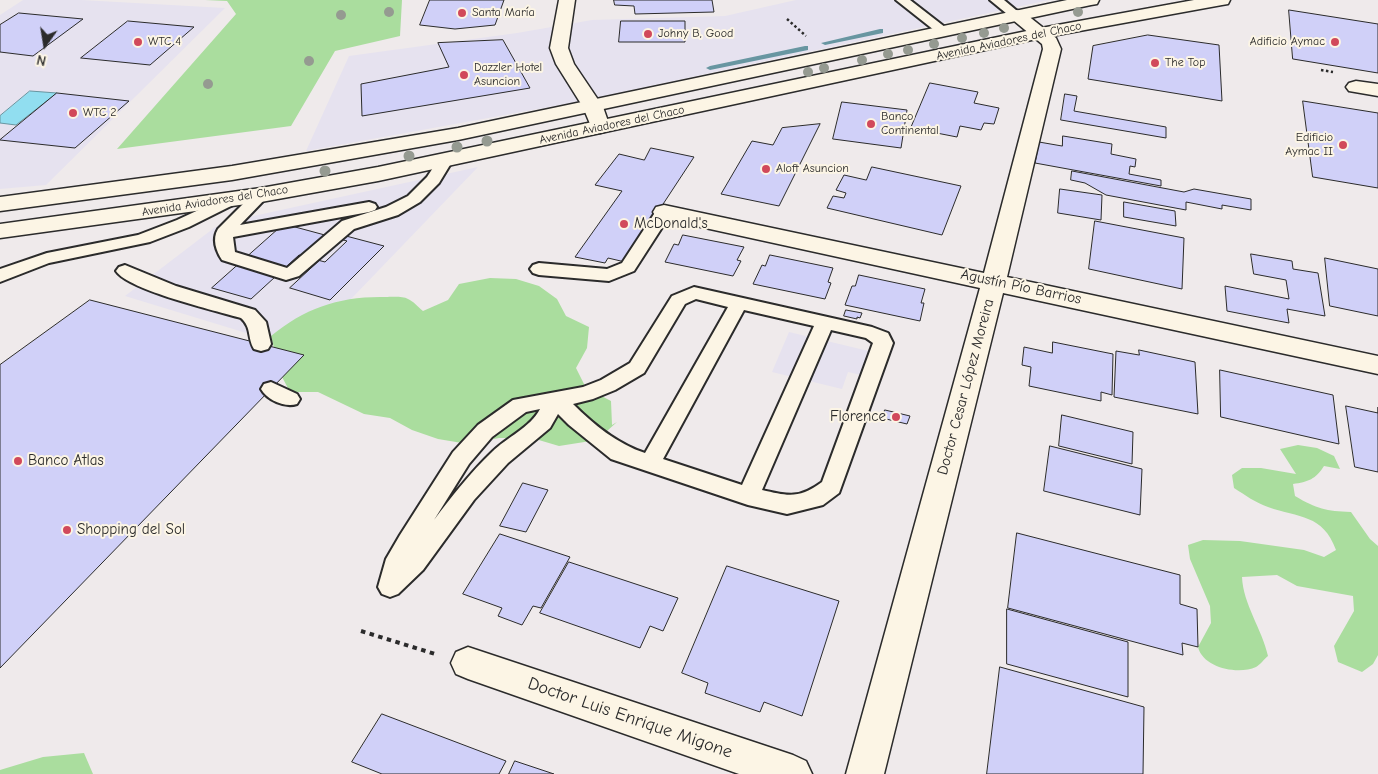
<!DOCTYPE html>
<html>
<head>
<meta charset="utf-8">
<style>
	body { margin:0 }
	#map { position:relative; width:1378px; height:774px; overflow:hidden; background:#efeaeb; font-family:"Comic Neue",sans-serif }
	canvas { display:block }
	.north { position:absolute; left:20px; top:20px; width:50px; height:50px; -webkit-text-stroke:4px #fcf5e5; paint-order:stroke; rotate:193deg; font-size:14px; font-weight:700; line-height:20px; text-align:center; color:#2b2b2b }
	.north::after { content:''; display:block; margin:auto; width:18px; height:22px; background:#2b2b2b; clip-path:polygon(50% 0,100% 100%,50% 72%,0 100%) }
</style>
</head>
<body>
<div id="map">
<canvas width="1378" height="774"></canvas>
<div class="north">N</div>
</div>
<script>
const c = document.querySelector('canvas').getContext('2d');
c.lineJoin = 'round';
function fill(path, color) {
  c.fillStyle = color;
  c.fill(path, 'evenodd');
}
function strokePath(path, color, width, dash) {
  c.strokeStyle = color;
  c.lineWidth = width;
  c.lineCap = dash ? 'butt' : 'round';
  c.setLineDash(dash || []);
  c.stroke(path);
}
function label(font, color, halo, rows, align = 'center') {
  c.font = font + ' "Comic Neue",sans-serif';
  c.lineWidth = 4;
  c.setLineDash([]);
  c.textBaseline = 'middle';
  c.strokeStyle = halo;
  c.fillStyle = color;
  for (const [text, x, y, turn = 0] of rows) {
    c.save();
    c.translate(x, y);
    c.rotate((+turn || 0) * Math.PI / 180);
    c.textAlign = isNaN(turn) ? turn : align;
    if (halo) c.strokeText(text, 0, 0);
    c.fillText(text, 0, 0);
    c.restore();
  }
}
const built = new Path2D(`
	M23,0H81L225,8L46,185L0,189V15Z
	M796,0H1049L571,103L306,151L349,56L517,33L592,20L725,16Z
	M478,167L302,350L125,296L214,228L226,222Z
	M789,332L877,353L870,377L848,372L842,389L772,372Z`);
const green = new Path2D(`
	M205,0H402L400,36L335,51L291,126L117,149L236,14L227,1Z
	M490,278L516,279L539,286L557,299L566,316L589,327L587,348L576,368L586,388L611,401L612,425L617,422L597,440L559,446L532,438H499L468,444L438,439L412,430L390,418L364,414L318,392H290L281,375L271,336C305,308 340,296 385,297C392,297 403,296 408,299C413,301 418,307 423,311L448,300L459,284Z
	M1298,445L1317,448L1334,456L1340,469L1324,466C1316,479 1308,482 1293,484L1295,496C1317,509 1326,511 1351,512L1370,539L1378,546V655L1373,664L1362,672L1338,662L1334,646L1354,611L1353,596L1297,586L1277,575L1242,577C1243,604 1262,629 1268,656C1264,659 1260,665 1256,667C1238,675 1203,668 1198,647L1211,623L1210,606L1190,559L1188,545L1203,540L1240,541L1304,550L1324,557L1336,550C1323,514 1299,518 1268,507C1256,503 1245,495 1234,488L1232,475L1242,468H1261L1296,474L1280,449Z
	M84,753L93,774H0V770L43,757Z`);
const water = new Path2D(`
	M30,91L57,93L16,125L0,123V116Z`);
const stream = new Path2D(`
	M880,29H883V33L825,45L821,43Z
	M805,46H808V50L710,70L706,68L710,66Z`);
const building = new Path2D(`
	M430,0H504L495,25L455,29L420,25Z
	M614,0H712L714,12L635,14L634,6L615,5Z
	M1289,10L1378,24V73L1293,59Z
	M19,13L83,19L33,56L0,52V25Z
	M128,21L194,27L150,65L81,58Z
	M621,21H685V42H619Z
	M1148,35L1219,45L1222,101L1088,79L1093,46Z
	M503,40L530,88L362,116L361,84L449,67L438,43Z
	M930,83L978,92L974,103L999,108L994,124L984,123L981,130L960,126L957,137L911,128Z
	M57,93L129,101L75,148L0,140Z
	M1065,94L1077,96L1074,111L1166,127V138L1061,120Z
	M1303,101L1378,113V188L1313,177Z
	M842,102L907,110L901,148L833,139Z
	M820,124L779,206L721,194L752,141L773,145L782,128Z
	M1063,136L1112,144L1111,154L1136,159L1135,167L1130,166L1129,174L1161,180V186L1035,163L1039,142L1062,146Z
	M651,148L694,157L625,262L608,258L605,263L575,257L622,191L595,185L619,154L644,160Z
	M872,167L961,186L942,235L827,208L833,196L844,198L846,193L836,190L844,175L866,180Z
	M1072,171L1184,192L1194,189L1251,199V210L1222,205V209L1186,202V210L1106,195L1085,183L1071,180Z
	M1060,189L1102,195L1101,220L1058,213Z
	M1124,202L1175,211L1176,226L1124,217Z
	M1095,221L1184,238L1182,289L1089,269Z
	M284,224L347,241L325,262L299,255L251,299L212,288Z
	M683,235L744,247L737,260L741,261L733,276L665,262L674,244L678,245Z
	M346,236L384,246L330,300L290,288Z
	M1251,254L1292,261L1293,269L1318,273L1325,316L1287,309L1289,323L1227,311L1225,286L1289,299L1286,280L1254,274Z
	M770,255L833,268L828,282L831,283L825,299L753,284L762,265L765,266Z
	M1325,258L1378,269V316L1330,306Z
	M859,275L925,289L921,303H924L920,321L845,305L852,286H855Z
	M90,300L304,355L0,668V365Z
	M846,310L862,313L860,318L857,317V319L844,316Z
	M1053,342L1113,354L1112,395L1101,392V401L1029,386L1031,367L1022,365L1024,347L1052,353Z
	M1139,350L1195,362L1198,414L1114,397L1116,351L1139,355Z
	M1220,370L1333,395L1339,444L1221,417Z
	M1346,406L1378,413V407V472L1355,467Z
	M885,410L910,416L907,424L882,418Z
	M1062,415L1133,432L1132,464L1059,446Z
	M1050,446L1142,469L1140,515L1044,491Z
	M523,483L548,490L526,532L500,526Z
	M1017,533L1180,575V604L1197,609L1198,647L1182,643L1183,655L1008,608Z
	M500,534L570,557L541,608L533,606L522,625L498,616L502,608L463,594Z
	M569,562L678,598L663,631L650,626L640,648L540,613Z
	M727,566L839,601L802,716L764,702L760,712L705,693L708,683L682,673Z
	M1007,609L1128,642V697L1007,664Z
	M1000,667L1144,707L1143,774H987Z
	M382,714L506,761L499,774H382L352,762Z
	M515,761L554,774H509Z`);
const pathFar1 = new Path2D(`
	M787,19L806,36
	M1321,70L1333,72`);
const path = new Path2D(`
	M361,631L435,654`);
const lane = new Path2D(`
	M896,0H910L950,31L944,35L939,34Z
	M990,0H1004L1022,15L1020,18H1012Z
	M445,155L450,157L453,160L439,183L420,202L398,215L354,229L299,276L286,280L222,260C216,251 212,239 218,229L255,192H267L269,195L240,225L369,202L375,204L377,207L375,210L369,212L233,237L235,252L287,268L342,221L386,207L408,196L427,177L440,157Z
	M233,194L239,196L241,199L239,202L189,227L150,242L49,263L0,282V269L47,253L138,235L177,220Z
	M664,207L670,208L672,212L634,271L609,281L539,275L533,273L530,269L533,265L539,263L607,269L622,263L658,208Z
	M125,265L176,286L255,310L266,322L271,344L268,349L261,351L254,349C247,337 252,328 241,318C217,311 128,290 116,271L119,267Z
	M694,287L872,327L888,333L893,343L839,493L823,505L787,514L748,505L611,459L569,425L558,414L550,428L508,463L474,500L423,570L398,594L390,597L382,594L378,587L386,559L400,535L453,452L478,425L513,400L583,387L601,380L630,363L672,296ZM696,299L728,307L645,453C617,444 593,424 573,404L593,399L615,390L644,373L685,304ZM744,310L814,326L742,485L663,459ZM831,330L866,338L873,343L822,482C799,499 788,496 762,490ZM540,409C530,428 507,437 492,452C470,473 452,496 434,520L469,464L492,437L526,412Z
	M271,382L297,394L300,399L297,404C285,408 267,400 261,389L264,384Z`);
const street = new Path2D(`
	M559,0H575L568,48L574,64L603,107L610,127L607,131L600,133L593,131L583,107L556,64L550,48Z
	M1016,10L1022,11L1056,38L1061,49L1007,277L1378,356V374L1003,293L884,774H846L980,288L664,219L656,217L653,212L656,207L664,205L984,273L1043,49L1042,44L1007,15L1010,11Z
	M1356,81L1378,84V96L1349,91L1346,87L1349,83Z
	M468,647L793,755L806,761L812,774H739L468,679L456,674L451,663L456,652Z`);
const highway = new Path2D(`
	M1067,0H1099L1097,4L1091,5L458,140L232,180L0,211V197L232,166L458,128Z
	M1194,0H1230L1228,4L1222,5L1041,38L378,181L261,202L0,238V224L261,188L378,167L1041,28Z`);
const trees = [
	[389,12,5],
	[1078,12,5],
	[341,15,5],
	[1004,28,5],
	[984,33,5],
	[962,38,5],
	[934,44,5],
	[908,50,5],
	[888,54,5],
	[862,60,5],
	[309,61,5],
	[824,68,5],
	[808,72,5],
	[208,84,5],
	[487,141,5.5],
	[457,147,5.5],
	[409,156,5.5],
	[325,171,5.5]
];
const markers = [
	[462,13,5,"#d1495b"],
	[648,34,5,"#d1495b"],
	[138,42,5,"#d1495b"],
	[1335,42,5,"#d1495b"],
	[1155,63,5,"#d1495b"],
	[464,75,5,"#d1495b"],
	[73,113,5,"#d1495b"],
	[871,124,5,"#d1495b"],
	[1343,145,5,"#d1495b"],
	[766,169,5,"#d1495b"],
	[624,224,5,"#d1495b"],
	[896,417,5,"#d1495b"],
	[18,461,5,"#d1495b"],
	[67,530,5,"#d1495b"]
];
const farPoinames = [
	["Santa María",472,13],
	["Johny B, Good",658,34],
	["WTC 4",148,42],
	["Adificio Aymac",1325,42,"right"],
	["The Top",1165,63],
	["Dazzler Hotel",474,68],
	["Asuncion",474,82],
	["WTC 2",83,113],
	["Banco",881,117],
	["Continental",881,131],
	["Edificio",1333,138,"right"],
	["Aymac II",1333,152,"right"],
	["Aloft Asuncion",776,169]
];
const farStreetnames = [
	["Avenida Aviadores del Chaco",1009,41,-12],
	["Avenida Aviadores del Chaco",612,125,-12],
	["Avenida Aviadores del Chaco",215,201,-9]
];
const poiNames = [
	["McDonald's",634,224],
	["Florence",886,417,"right"],
	["Banco Atlas",28,461],
	["Shopping del Sol",77,530]
];
const streetNames = [
	["Agustín Pío Barrios",1021,287,12],
	["Doctor Cesar López Moreira",966,387,-75]
];
const nearStreetnames = [
	["Doctor Luis Enrique Migone",630,718,19]
];
fill(built, '#e6e2ef');
fill(green, '#aadd9e');
fill(water, '#91def0');
strokePath(water, '#6896a1', 1);
fill(stream, '#6896a1');
fill(building, '#d0d0f8');
strokePath(building, '#2b2b2b', 1);
strokePath(lane, '#2b2b2b', 4);
strokePath(street, '#2b2b2b', 3);
strokePath(highway, '#2b2b2b', 3);
strokePath(pathFar1, '#2b2b2b', 2.5, [2.5, 2.5]);
strokePath(path, '#2b2b2b', 4, [4.5, 4.5]);
fill(lane, '#fcf5e5');
fill(street, '#fcf5e5');
fill(highway, '#fcf5e5');
c.fillStyle = '#959a91';
for (const [x, y, r] of trees) {
  c.beginPath();
  c.arc(x, y, r, 0, 2 * Math.PI);
  c.fill();
}
for (const [x, y, r, color] of markers) {
  const dot = new Path2D();
  dot.arc(x, y, r, 0, 2 * Math.PI);
  c.fillStyle = color;
  c.fill(dot);
  strokePath(dot, '#fcf5e5', 2);
}
label('12px', '#2b2b2b', '#fcf5e5', farPoinames, 'left');
label('12px', '#2b2b2b', '#fcf5e5', farStreetnames);
label('15px', '#2b2b2b', '#fcf5e5', poiNames, 'left');
label('15px', '#2b2b2b', '#fcf5e5', streetNames);
label('18px', '#2b2b2b', '#fcf5e5', nearStreetnames);
</script>
</body>
</html>
